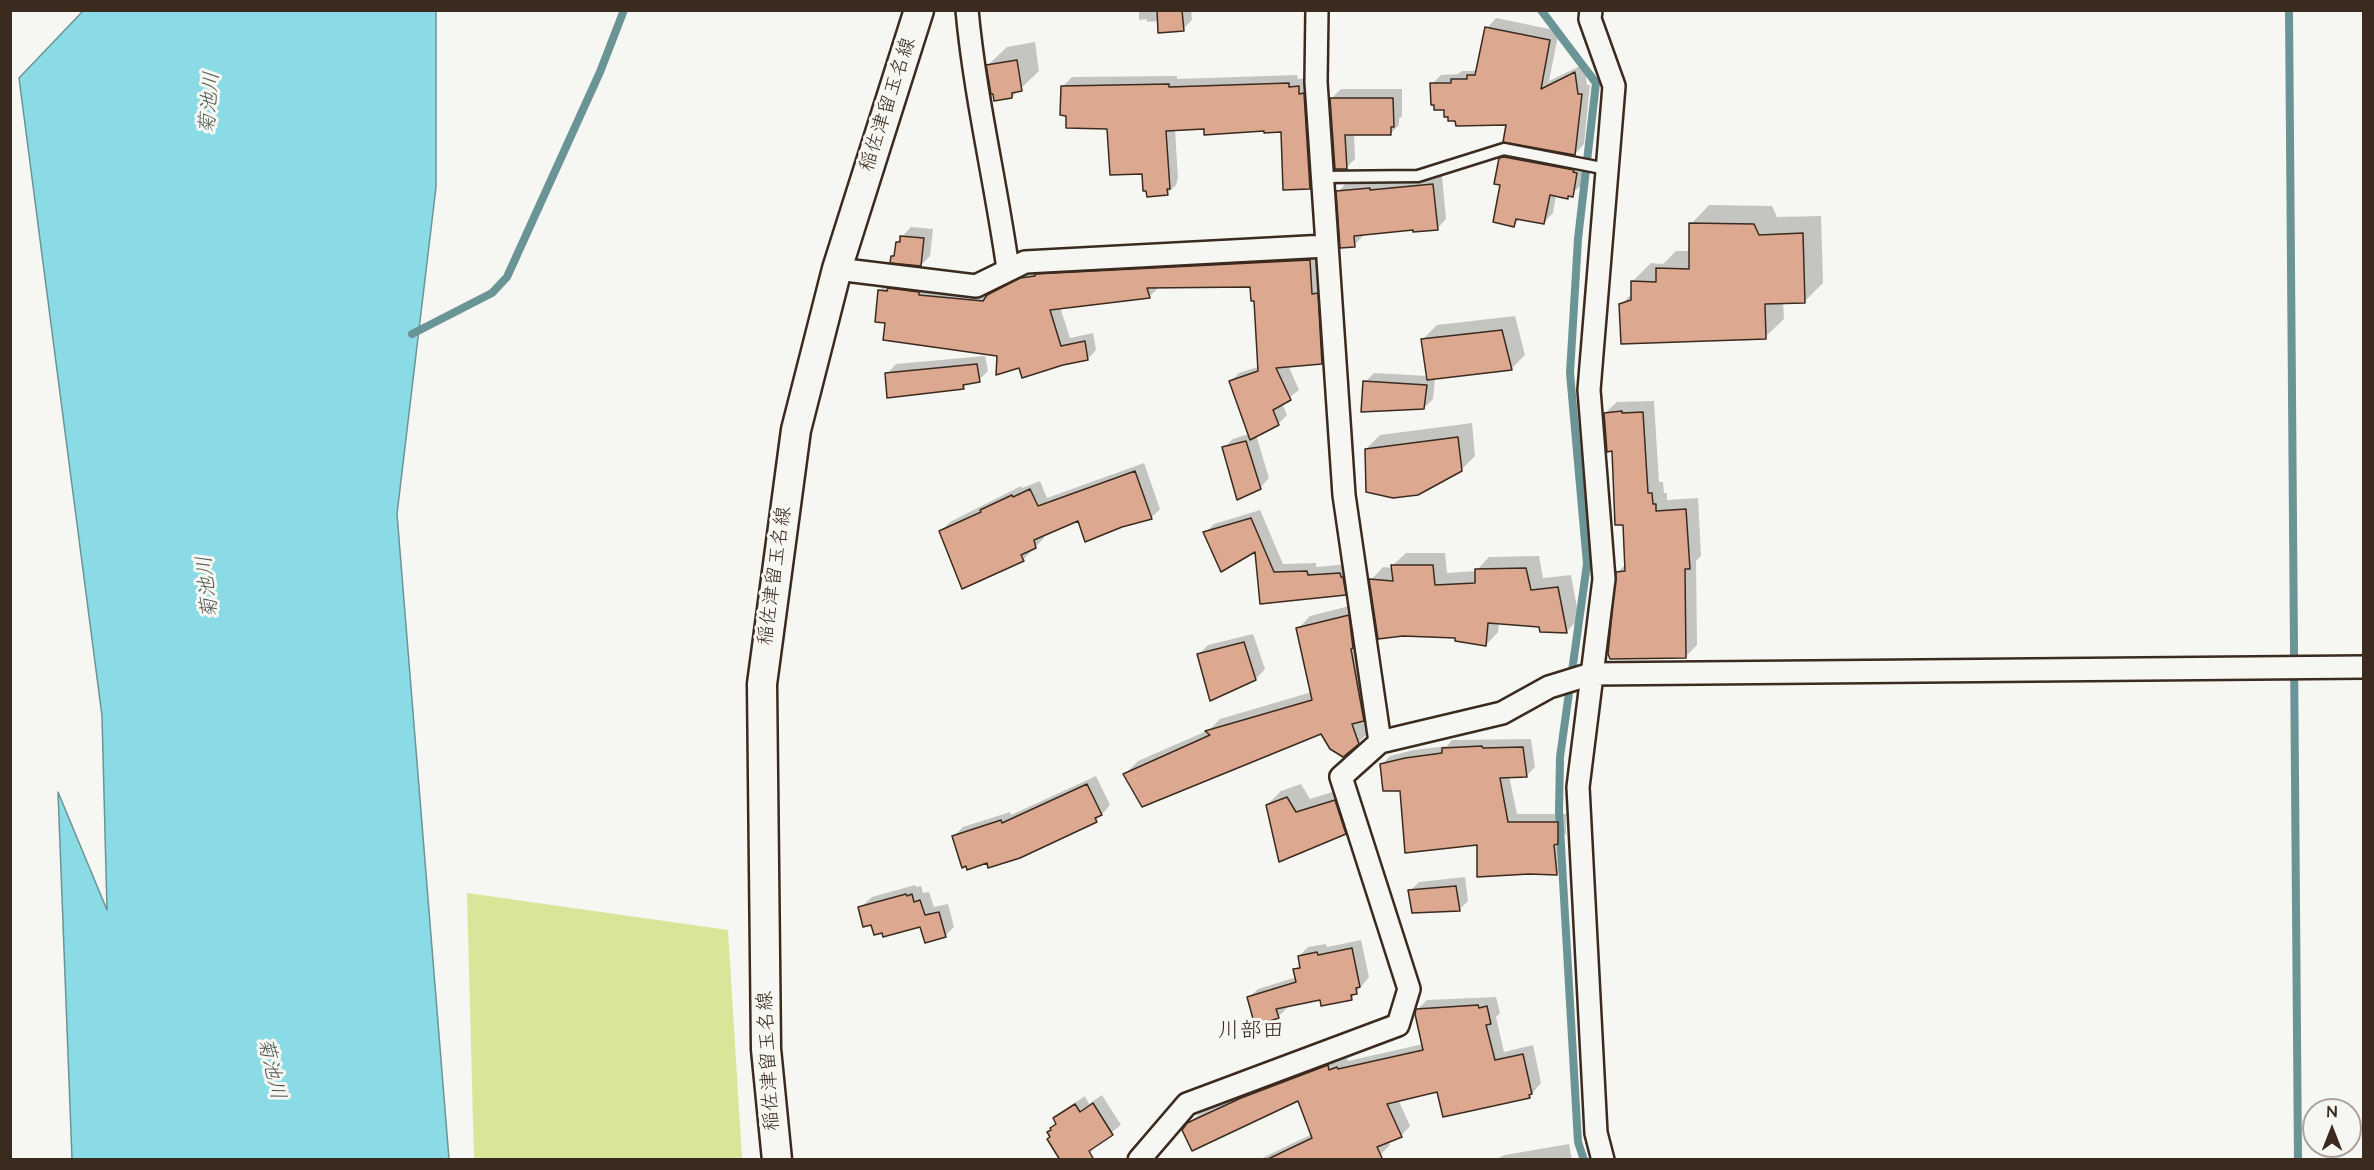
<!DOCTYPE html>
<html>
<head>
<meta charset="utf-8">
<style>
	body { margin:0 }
	#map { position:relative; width:2374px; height:1170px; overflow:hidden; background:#f6f6f2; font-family:"Architects Daughter",sans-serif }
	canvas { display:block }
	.frame { position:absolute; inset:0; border:12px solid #3b2a1e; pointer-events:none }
	.north { position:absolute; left:2302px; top:1098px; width:60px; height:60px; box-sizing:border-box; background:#f6f6f2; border:2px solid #aba49d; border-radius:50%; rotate:0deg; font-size:16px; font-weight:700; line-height:24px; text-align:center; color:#3b2a1e }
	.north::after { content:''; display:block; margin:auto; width:21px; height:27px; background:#3b2a1e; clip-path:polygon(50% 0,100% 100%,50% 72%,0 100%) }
</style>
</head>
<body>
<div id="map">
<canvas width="2374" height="1170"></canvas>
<div class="frame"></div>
<div class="north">N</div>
</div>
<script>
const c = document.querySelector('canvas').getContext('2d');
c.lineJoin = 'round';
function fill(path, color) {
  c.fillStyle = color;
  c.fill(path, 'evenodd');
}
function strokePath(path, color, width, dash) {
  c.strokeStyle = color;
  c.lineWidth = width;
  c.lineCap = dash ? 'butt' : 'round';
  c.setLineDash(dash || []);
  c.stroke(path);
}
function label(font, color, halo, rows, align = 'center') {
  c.font = font + ' "Architects Daughter","Klee One",sans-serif';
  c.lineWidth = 6;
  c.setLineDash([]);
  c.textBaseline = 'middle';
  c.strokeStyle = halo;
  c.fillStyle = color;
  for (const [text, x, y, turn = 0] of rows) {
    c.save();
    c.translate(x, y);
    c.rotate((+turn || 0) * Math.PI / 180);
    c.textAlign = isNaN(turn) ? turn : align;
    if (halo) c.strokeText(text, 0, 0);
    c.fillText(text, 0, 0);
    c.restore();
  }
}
const green = new Path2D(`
	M467,893L728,930L742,1159H474Z`);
const water = new Path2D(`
	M83,11H436V187L397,514L449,1159H72L58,792L107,910L102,716L19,78Z`);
const shadow = new Path2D(`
	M1139,10H1191L1192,20L1183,29L1159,21L1147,22V19L1139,20Z
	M1496,18L1559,31L1549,81L1584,64L1587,85H1590L1584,144L1575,154L1508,124L1457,120L1445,109L1432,84L1441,75L1458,74L1462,71H1474L1478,67L1487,28Z
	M1035,42L1039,71L1012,97L988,65L1007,47Z
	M1297,75L1298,79L1307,78L1319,178L1310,187L1283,130L1205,127L1175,129L1178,178L1176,185L1167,194L1144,173L1109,127L1063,86L1072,77L1177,76V79Z
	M1341,89H1402V116L1399,119V125L1390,134H1354L1355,159L1346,168L1331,99Z
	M1510,150L1585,164L1581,186L1567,197L1556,195L1553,213L1544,222L1521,218L1514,225L1502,184L1501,159Z
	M1442,176L1446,219L1437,229L1414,228L1363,233V236L1354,245L1338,192L1347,182L1379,180V182Z
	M1709,205L1772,206L1777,217L1821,216L1823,283L1805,301L1783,302L1784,319L1765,337L1621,305L1632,293V282L1651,263L1663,264L1676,251H1690L1691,224Z
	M911,227L933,229L930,256L921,265L892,256L896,253L897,242Z
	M1318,251L1331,354L1322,363L1288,365L1299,390L1282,403L1287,415L1278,424L1256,435L1269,478L1260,488L1224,448L1233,439L1249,434L1231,381L1239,373L1260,366L1256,299L1251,285L1158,288L1149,297L1060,307L1070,338L1093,333L1096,350L1088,359L1020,366L998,355L887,322L879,291L888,282L991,293L998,286L1031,270Z
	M1515,316L1525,355L1511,369L1435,378L1433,399L1424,408L1365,382L1374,373L1428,376L1423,339L1437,325Z
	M985,356L988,371L979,380L968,382L963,388L887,374L896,364Z
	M1654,401L1659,482H1663L1664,493H1667V500L1698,498L1701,556L1696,561L1697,645L1686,656L1618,572L1626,564L1625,523L1614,450L1605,413L1617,402Z
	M1472,423L1475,456L1461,470L1366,449L1380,435Z
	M1144,463L1160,509L1151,518L1079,519L1043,533L1044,538L1023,560L941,531L950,522L1021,486L1022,488L1040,481L1047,498Z
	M1260,510L1283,564L1316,563V567L1349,564L1354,584L1345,593L1261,602L1256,549L1205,533L1214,524Z
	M1406,553H1445L1447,573L1476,571L1489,557L1539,556L1543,578L1571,575L1579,619L1566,632L1541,626L1499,622L1498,632L1486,645L1456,637L1371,580L1383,567L1393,568V565Z
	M1361,603L1371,730L1358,743L1321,732L1125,774L1138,761L1209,730L1220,719L1312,692L1298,629L1310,616Z
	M1253,634L1265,669L1256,679L1211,699L1199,654L1208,645Z
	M1531,739L1535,767L1526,776H1509L1517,814H1566V834L1562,837L1565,865L1557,874L1478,843L1401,789L1381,765L1390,756L1414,750L1447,746L1452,740Z
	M1096,776L1110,805L1096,821L988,861L954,836L963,827L1010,812L1011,815Z
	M1301,784L1310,799L1348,787L1359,818L1345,832L1267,805L1281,791Z
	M1465,877L1468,901L1459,910L1410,891L1419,882Z
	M915,885L916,887L921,886L923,893L929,892L934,907L948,904L954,927L945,936L921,925L862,906L872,897Z
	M1361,940L1369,977L1352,998L1322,1004L1321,998L1287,1006V1008L1278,1017L1248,998L1258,989L1297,977L1295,970L1301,964L1299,956L1308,947L1326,944L1327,947Z
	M1496,997L1500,1013L1496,1017L1504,1052L1533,1045L1541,1083L1529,1097L1439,1090L1398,1099L1410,1126L1401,1136L1388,1141L1390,1145L1380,1155L1370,1160H1258L1312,1134L1299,1099L1188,1124L1199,1114L1252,1088L1337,1057L1339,1061L1347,1058L1348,1061L1423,1044L1417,1010L1427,1000Z
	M1102,1095L1121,1125L1098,1143L1090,1153L1051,1136L1052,1128L1057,1122L1055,1119L1064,1110L1085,1096L1089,1104Z
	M1569,1144L1572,1160H1494L1505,1155Z`);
const stream = new Path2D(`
	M1541,10L1596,83L1578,239L1570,373L1587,564L1560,757L1559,811L1578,1142L1584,1160
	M2289,10L2298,1160
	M412,334L492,293L507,277L600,72L624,10`);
const building = new Path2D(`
	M1157,10H1182L1184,31L1158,33Z
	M1485,27L1550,40L1541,89L1575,72L1578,94H1582L1575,155L1503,142L1506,125L1456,126L1455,121H1448V117H1444V110H1434V105H1431L1430,83H1451V79H1467V75H1475Z
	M1017,60L1022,91L1012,93V98L994,101L993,94H991L986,65Z
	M1289,83V87L1299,86V94L1304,93L1310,189L1283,190L1281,132L1264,133V131L1204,135V129L1166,131L1170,189H1167L1168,195L1147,197L1146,191H1143L1142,174L1110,175L1107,129L1066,128V116L1060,115L1061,86L1169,84V87Z
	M1330,98H1393L1394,127H1391V135H1345L1347,169H1335Z
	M1504,157L1574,170L1573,172L1577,173L1573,197L1568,196V199L1550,195L1544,224L1516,219L1514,227L1493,222L1500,185L1494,184L1499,158Z
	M1433,184L1438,230L1413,232V230L1354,236L1355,247L1340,248L1336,191L1370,188V190Z
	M1689,223L1754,224L1759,235L1803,233L1805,303L1765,304L1766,339L1621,344L1619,304L1631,300V281L1656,282V268L1689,269Z
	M900,236L924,238L921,266L890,263L891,256H894L896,242H900Z
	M1310,260L1312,294L1318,293L1322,364L1276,368L1291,400L1273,410L1279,425L1250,440L1229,381L1258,371L1254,301H1251L1250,287L1147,288L1150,298L1050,310L1061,346L1085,341L1088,360L1063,365L1022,378L1019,368L996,375L997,356L883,340L885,323L875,322L878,290L887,291L888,288L919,292V295L983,301L987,295L1020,278L1035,276V274Z
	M1502,330L1512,370L1427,380L1421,339Z
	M977,364L980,382L963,385L964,389L887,398L885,373Z
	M1363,381L1427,385L1424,409L1361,412Z
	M1622,411V413L1643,412L1648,493H1652L1653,504H1656V511L1686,509L1690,569H1685L1686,658L1610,659L1608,654L1616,572L1625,571L1623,525H1615L1612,451L1607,452L1604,413Z
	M1458,437L1462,471L1418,495L1393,498L1366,492L1365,449Z
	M1246,441L1261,489L1237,500L1222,447Z
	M1135,471L1152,519L1122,527L1085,542L1078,521L1034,540L1036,548L1021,555L1024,561L962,589L939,531L981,512L980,510L1012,495L1013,497L1030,489L1038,506Z
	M1251,518L1274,572L1307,571L1308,575L1340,573L1341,577H1343L1346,595L1260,604L1255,552L1221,572L1203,532Z
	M1391,565H1433L1435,585L1475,583V569L1526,568L1531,590L1558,587L1567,633L1540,632L1539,627L1488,623L1486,646L1455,641V638L1403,636L1378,639L1369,579L1393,581Z
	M1349,615L1353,648L1351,649L1364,721L1352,724L1359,744L1343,757L1330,749L1321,734L1142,807L1123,774L1210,735L1205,731L1312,700L1296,628Z
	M1244,642L1256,680L1210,701L1197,654Z
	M1482,746L1483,748L1523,747L1527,777L1500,778L1508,822H1558V844L1554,845L1557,875L1529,874L1477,877V845L1405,853L1400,791H1383L1380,764L1405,758L1442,753V748Z
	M1087,784L1102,815L1095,818L1097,822L1020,858L988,868L987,863L967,870L966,866L962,868L952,836L1001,820L1002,823Z
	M1287,797L1296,812L1335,800L1346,834L1279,862L1266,805Z
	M1456,886L1460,911L1412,913L1408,890Z
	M906,894L907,896L912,894L914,902L920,900L925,915L939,912L946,937L925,943L920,927L883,937L882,933L874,935L871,925L863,927L858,907Z
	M1352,948L1360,987L1356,988L1357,994L1351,995L1352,1000L1321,1006L1320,1000L1276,1009L1279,1018L1255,1026L1247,997L1296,982L1293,969L1300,968L1298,956L1317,952L1318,955Z
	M1478,1005L1479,1008L1487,1006L1491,1024L1486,1025L1495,1060L1523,1054L1532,1094L1529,1095L1530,1098L1443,1117L1437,1092L1387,1104L1402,1137L1377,1147L1383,1160H1266L1312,1138L1298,1101L1192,1151L1182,1130L1187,1123L1241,1098L1328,1065L1329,1070L1337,1067L1338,1069L1423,1050L1415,1014L1416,1009Z
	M1093,1103L1113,1135L1089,1151L1094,1160H1060L1047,1139L1050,1137L1047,1132L1051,1130L1050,1128L1056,1124L1053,1118L1075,1104L1080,1112Z`);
const service = new Path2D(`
	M1322,177L1418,176L1504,149L1607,169`);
const minor = new Path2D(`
	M967,10C975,97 996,183 1008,269
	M1317,10L1316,82L1344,495L1380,742
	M1591,10L1590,19L1614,86L1589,390L1604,579L1578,787L1596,1133L1603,1160
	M837,269L976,286L1025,262L1326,246
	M1139,1160L1187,1104L1398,1025L1409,989L1341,777L1380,742L1502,713L1549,687L1591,674L2364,667`);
const secondary = new Path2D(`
	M777,1160L766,1049L762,684L796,430L837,269L919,10`);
const streetNames = [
	["稲佐津留玉名線",889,105,-72],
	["稲佐津留玉名線",776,576,-82],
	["稲佐津留玉名線",770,1061,-93]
];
const waterNames = [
	["菊池川",211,103,-85],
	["菊池川",209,587,-96],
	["菊池川",270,1069,77]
];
const quarterNames = [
	["川部田",1251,1032]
];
fill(green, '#d9e598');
fill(water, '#8adbe5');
strokePath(water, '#6a9495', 1.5);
fill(shadow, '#0003');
strokePath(stream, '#6a9495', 8);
fill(building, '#dca88f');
strokePath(building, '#3b2a1e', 1.5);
strokePath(service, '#3b2a1e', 15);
strokePath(minor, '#3b2a1e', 26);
strokePath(secondary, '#3b2a1e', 33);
strokePath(service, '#f6f6f2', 10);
strokePath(minor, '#f6f6f2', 21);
strokePath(secondary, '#f6f6f2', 28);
label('20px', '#3b2a1e', '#f6f6f2', streetNames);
label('italic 21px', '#4f5650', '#f6f6f2', waterNames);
label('22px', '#3b2a1e', '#f6f6f2', quarterNames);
</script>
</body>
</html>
